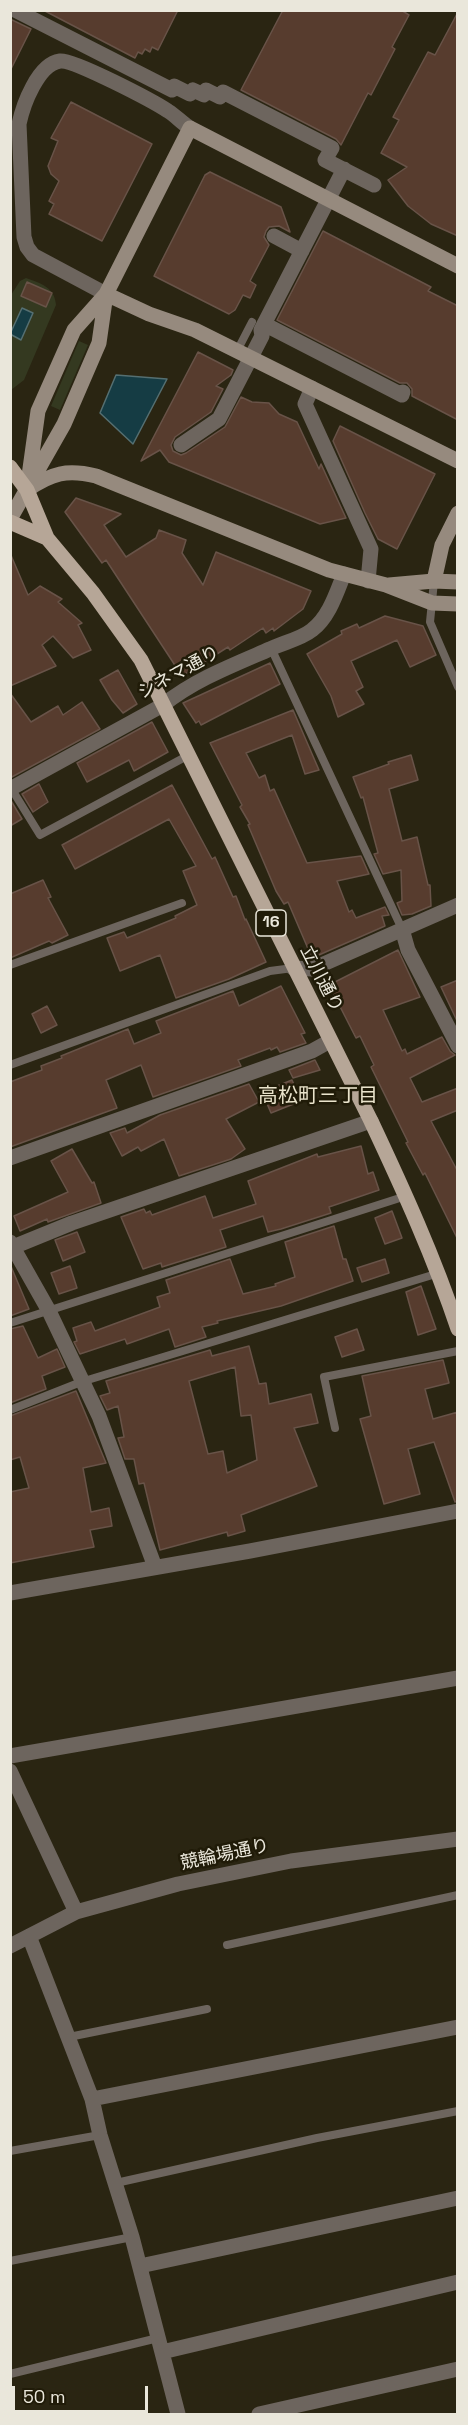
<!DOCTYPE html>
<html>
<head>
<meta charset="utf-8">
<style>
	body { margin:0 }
	#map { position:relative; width:468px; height:2425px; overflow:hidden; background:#2a2512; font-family:"Space Grotesk",sans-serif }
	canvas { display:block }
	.frame { position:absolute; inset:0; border:12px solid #eae7db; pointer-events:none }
	.scale { position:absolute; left:12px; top:2386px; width:136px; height:27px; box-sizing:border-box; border:3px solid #eae7db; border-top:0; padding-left:8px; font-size:18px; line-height:21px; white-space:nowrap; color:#eae7db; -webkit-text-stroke:4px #201b08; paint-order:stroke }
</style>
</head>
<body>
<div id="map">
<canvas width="468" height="2425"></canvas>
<div class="frame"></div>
<div class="scale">50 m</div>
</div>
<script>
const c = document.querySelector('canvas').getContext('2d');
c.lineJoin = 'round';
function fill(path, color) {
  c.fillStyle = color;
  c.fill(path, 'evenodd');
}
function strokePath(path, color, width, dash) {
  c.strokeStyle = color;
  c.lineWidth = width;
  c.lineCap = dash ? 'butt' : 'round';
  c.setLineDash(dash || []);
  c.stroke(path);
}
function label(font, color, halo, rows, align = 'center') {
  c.font = font + ' "Space Grotesk","Noto Sans JP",sans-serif';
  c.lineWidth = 5;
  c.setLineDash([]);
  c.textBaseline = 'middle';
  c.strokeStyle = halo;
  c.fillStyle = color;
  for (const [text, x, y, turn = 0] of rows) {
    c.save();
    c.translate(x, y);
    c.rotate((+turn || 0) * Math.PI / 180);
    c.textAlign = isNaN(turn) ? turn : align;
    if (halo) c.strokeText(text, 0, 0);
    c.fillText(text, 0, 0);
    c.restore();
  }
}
const green = new Path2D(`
	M26,278C41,283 55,288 56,305L24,380L11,390V295L20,281Z
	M79,341L88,345L60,410L51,406Z`);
const water = new Path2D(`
	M22,308L33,313L21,340L10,334Z
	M116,375L167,379L133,444L100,413Z`);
const building = new Path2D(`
	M43,10H178L158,50L152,47L150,52L145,49L142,54L138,52L135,58Z
	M283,10H401L409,15L392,47L395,49L371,95L368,93L341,145L336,139L241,90Z
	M458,12V236L431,224L408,206L388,180L407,167L381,153L399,120L393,117L428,52L435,55Z
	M10,19L31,29L10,71Z
	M71,102L152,144L102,241L49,214L54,204L49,201L59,181L51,174L48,166L58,141L51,138Z
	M210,172L281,207L290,232L279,226L269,227L266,231L264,237L269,245L250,281L256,285L250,298L243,295L235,310L229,314L154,276L205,175Z
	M323,231L431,287L428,291L458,306V420L412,396V389L407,383H400L277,320Z
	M27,282L52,293L46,307L21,296Z
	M198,352L233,370L231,375L216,386L223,389L211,412L175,437L171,445L173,451L181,455L186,453L225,427L241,397L252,402L269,403L279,414L297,422L319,469L321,464L346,518L320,524L169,462L160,450L141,461Z
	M340,426L435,474L397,549L378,539L365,513L333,441Z
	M76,498L121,514L104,525L126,557L156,538L159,530L186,540L182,553L203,585L216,552L311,591L303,609L274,631L273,628L266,633L263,628L230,650L228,647L182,676L106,560L102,563L65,512Z
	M10,553L28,595L40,586L62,599L58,602L82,623L78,625L91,650L73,658L53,636L42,645L56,666L10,686Z
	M385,616L423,626L436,655L410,667L397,640L351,661L363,687L356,691L364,704L338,717L331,696L307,654L342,634L341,631L357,624L359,628Z
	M270,663L280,684L201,725L199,721L196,723L183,703Z
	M118,670L137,704L123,713L112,700L100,680Z
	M10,693L31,722L58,706L63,715L82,702L100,729L10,778Z
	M293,710L319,770L305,774L292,735L246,753L259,778L265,775L270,791L274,789L307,863L361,856L369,874L337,881L349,912L352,910L356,918L385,907L389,915L382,916L385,926L312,958L288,902L284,904L276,891L248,825L250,824L240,807L242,805L210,743Z
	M152,722L168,752L134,771L129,760L87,782L77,763Z
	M411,755L418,780L389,789L402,841L417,837L428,885H430L431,906L412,914L402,915L397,903L402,901L401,870L383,874L374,854L378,853L363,797L361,798L353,777L389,764L388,762Z
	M39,784L48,802L33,812L22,794Z
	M172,785L212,859L215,857L233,897L236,896L245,920L246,919L266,962L229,979L176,998L160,955L120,971L107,938L124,932L127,938L176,918L175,916L197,905L183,871L196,866L169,819L75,869L62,845Z
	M10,799L22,819L10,826Z
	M43,880L51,897L48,898L68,935L52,943L49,941L10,958V894Z
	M398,950L420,997L383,1010L402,1051L405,1049L407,1054L442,1037L450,1051L455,1055L410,1078L422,1102L458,1088V1110L431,1121L458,1172V1240L425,1173L423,1175L406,1143L408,1142L371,1067L374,1065L360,1036L356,1038L329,985Z
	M458,980V1023L441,987Z
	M281,986L305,1033L301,1034L306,1043L280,1052L277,1047L271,1050L270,1048L238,1060L241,1066L153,1097L141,1065L106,1080L117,1108L10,1147V1082L42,1070L41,1066L62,1058L61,1056L128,1029L134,1044L161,1033L156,1021L233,991L239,1006Z
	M47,1006L57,1025L41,1033L32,1014Z
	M315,1060L320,1070L293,1078L289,1070Z
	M292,1080L301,1101L271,1113L262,1092Z
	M249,1084L259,1102L226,1119L245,1149L231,1159L179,1176L164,1139L141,1151L138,1147L122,1156L110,1133L125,1128L127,1133L160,1115Z
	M361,1146L368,1174L373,1172L379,1190L329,1207L331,1213L281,1229L268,1232L263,1216L220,1230L226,1247L162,1267L161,1263L143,1269L121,1217L144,1209L146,1213L150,1211L152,1215L205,1196L213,1218L256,1204L248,1181L317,1154L318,1157Z
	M72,1149L92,1183L94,1182L101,1203L48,1222L47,1219L20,1231L14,1216L68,1192L51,1161Z
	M392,1211L402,1238L385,1244L375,1218Z
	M334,1226L343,1259H346L353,1281L281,1306L217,1321L218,1323L202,1327L206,1337L175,1347L169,1329L127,1344L125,1339L80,1354L74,1342L77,1341L73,1328L91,1322L95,1331L160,1307L157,1297L170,1293L166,1280L230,1259L243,1294L276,1286L275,1284L295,1277L285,1242Z
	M77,1232L85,1252L63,1261L55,1240Z
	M385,1259L389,1273L362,1282L357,1268Z
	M10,1264L29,1309L10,1316Z
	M70,1266L77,1288L59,1294L51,1273Z
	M421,1286L436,1329L418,1335L406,1292Z
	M23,1326L38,1358L57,1349L65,1367L42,1376L46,1389L10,1403V1329Z
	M357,1329L364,1350L342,1357L335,1337Z
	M249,1346L259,1384L266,1383L269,1404L311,1394L318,1423L294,1428L317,1486L241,1515L245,1531L228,1536L227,1532L160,1550L144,1483L139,1484L134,1459H125L118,1438L124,1437L118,1406L107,1410L100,1396L110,1393L106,1381L210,1350L212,1356ZM235,1367L241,1416L251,1415L257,1460L227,1473L223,1451L208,1454L189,1381Z
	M443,1360L449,1383L425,1389L433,1419L458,1412V1501L455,1502L434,1442L408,1449L420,1494L384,1504L360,1419L371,1416L362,1376Z
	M76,1391L106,1463L83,1468L91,1512L109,1508L112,1526L90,1530L94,1547L10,1563V1492L29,1488L20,1457L10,1460V1416Z`);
const lane = new Path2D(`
	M237,351L252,322
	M434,581L430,622L458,687
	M271,648L402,929
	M11,788L40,835L189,755
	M10,965L182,903
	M10,1065L270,971L293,968
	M10,1323L406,1196
	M10,1410L81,1382L439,1273
	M335,1428L324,1377L458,1351
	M227,1945L458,1895
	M69,2037L207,2009
	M10,2151L100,2135
	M116,2183L317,2138L458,2111
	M10,2261L132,2237
	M10,2374L158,2338`);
const street = new Path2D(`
	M15,10L172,90L174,86L190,94L193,90L204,95L206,90L220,97L223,92L332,148L325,160L374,185
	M274,236L302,251
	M106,294L33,255L27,247L24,237L19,124C23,105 38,64 60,61C73,59 153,101 168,111C176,116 182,123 190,128
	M264,324L402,395L403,392
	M312,388L305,404L371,549L368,581
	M181,445L219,419L262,336L261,330L344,169
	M10,789L163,705C194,680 233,665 270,649C282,643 301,639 312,630C329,617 336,594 344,574
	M402,929L408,950L458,1046
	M293,968L312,969L458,905
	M10,1158L312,1051L330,1041
	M10,1242L49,1311L99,1416L155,1567
	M13,1247L72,1223L371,1121
	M10,1593L250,1551L458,1511
	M10,1756L458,1678
	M10,1771L76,1912
	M29,1936L92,2099L100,2135L132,2237L178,2414
	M10,1946L76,1912L178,1884L291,1861L458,1839
	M92,2099L458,2027
	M140,2266L458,2198
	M162,2352L458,2282
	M259,2414L458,2369`);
const secondary = new Path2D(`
	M106,294L149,314L195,330L458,461
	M27,490L38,411L74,330L106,294L190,128L458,266
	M27,490C52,473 67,469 96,476L329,570L386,585L432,603L458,604
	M10,519L64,424L99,343L106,294
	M434,581L442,545L458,513
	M389,585L434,581L458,582`);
const primary = new Path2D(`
	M10,467L27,490L47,538L93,593L141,660L371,1121C403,1189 434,1257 458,1329
	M10,522L47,538`);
const shields = [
	[271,923,30]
];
const shieldNames = [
	["16",271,923]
];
const streetNames = [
	["シネマ通り",179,673,-29],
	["立川通り",321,979,63],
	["競輪場通り",225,1855,-12]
];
const neighbourhoodNames = [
	["高松町三丁目",318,1097]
];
fill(green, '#343920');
fill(water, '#153c44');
strokePath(water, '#556f71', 1.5);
fill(building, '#573c2e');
strokePath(building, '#685348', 1.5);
strokePath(lane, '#6d655e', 8);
strokePath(street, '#6d655e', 15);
strokePath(secondary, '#968a7e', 15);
strokePath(primary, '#b6a697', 15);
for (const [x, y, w] of shields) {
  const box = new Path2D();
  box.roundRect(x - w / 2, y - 13, w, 26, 4.5);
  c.fillStyle = '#201b08';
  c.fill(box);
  strokePath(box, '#eae7db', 1.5);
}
label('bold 16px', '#eae7db', null, shieldNames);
label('18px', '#eae7db', '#201b08', streetNames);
label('20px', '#eae4cc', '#201b08', neighbourhoodNames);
</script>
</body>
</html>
